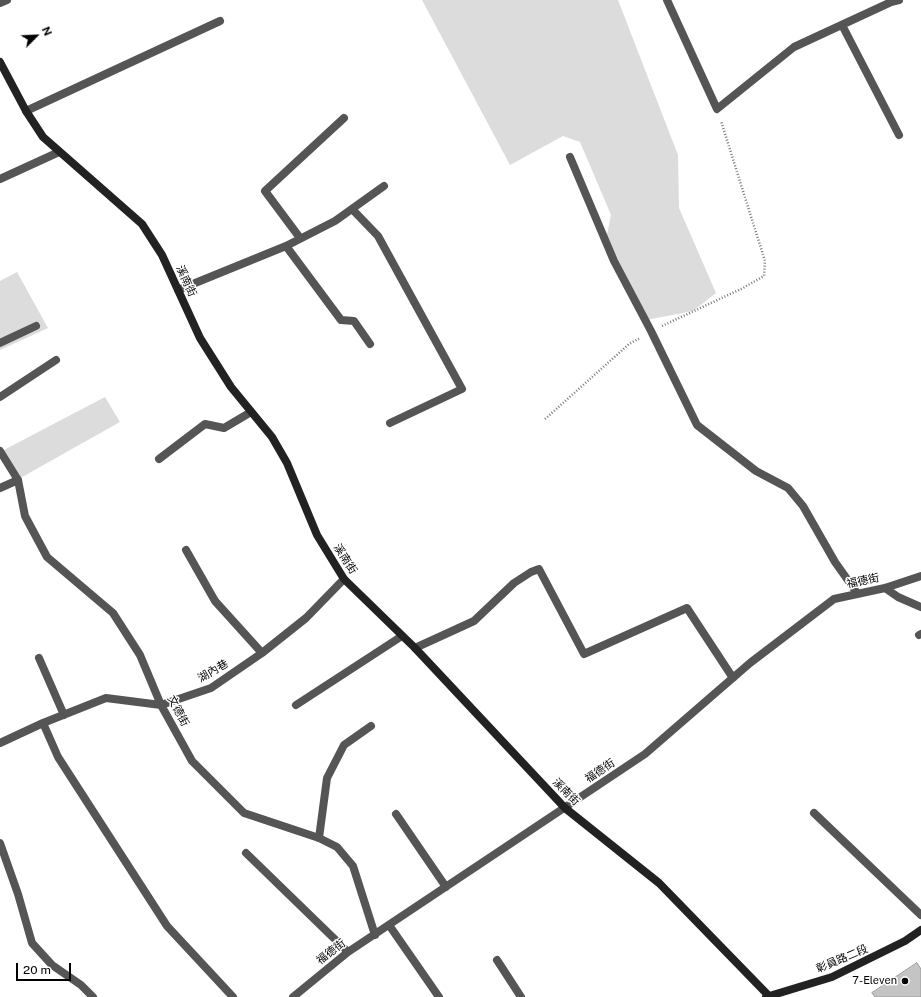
<!DOCTYPE html>
<html>
<head>
<meta charset="utf-8">
<style>
	body { margin:0 }
	#map { position:relative; width:921px; height:997px; overflow:hidden; background:#fff; font-family:"Public Sans",sans-serif }
	canvas { display:block }
	.north { position:absolute; left:16px; top:16px; width:40px; height:40px; -webkit-text-stroke:3px #fff; paint-order:stroke; rotate:66deg; font-size:11px; font-weight:700; line-height:16px; text-align:center; color:#000 }
	.north::after { content:''; display:block; margin:auto; width:14px; height:18px; background:#000; clip-path:polygon(50% 0,100% 100%,50% 72%,0 100%) }
	.scale { position:absolute; left:16px; top:963px; width:55px; height:18px; box-sizing:border-box; border:2px solid #000; border-top:0; padding-left:5px; font-size:12px; line-height:14px; white-space:nowrap; color:#000; -webkit-text-stroke:3px #fff; paint-order:stroke }
</style>
</head>
<body>
<div id="map">
<canvas width="921" height="997"></canvas>
<div class="north">N</div>
<div class="scale">20 m</div>
</div>
<script>
const c = document.querySelector('canvas').getContext('2d');
c.lineJoin = 'round';
function fill(path, color) {
  c.fillStyle = color;
  c.fill(path, 'evenodd');
}
function strokePath(path, color, width, dash) {
  c.strokeStyle = color;
  c.lineWidth = width;
  c.lineCap = dash ? 'butt' : 'round';
  c.setLineDash(dash || []);
  c.stroke(path);
}
function label(font, color, halo, rows, align = 'center') {
  c.font = font + ' "Public Sans","Noto Sans TC",sans-serif';
  c.lineWidth = 3;
  c.setLineDash([]);
  c.textBaseline = 'middle';
  c.strokeStyle = halo;
  c.fillStyle = color;
  for (const [text, x, y, turn = 0] of rows) {
    c.save();
    c.translate(x, y);
    c.rotate((+turn || 0) * Math.PI / 180);
    c.textAlign = isNaN(turn) ? turn : align;
    if (halo) c.strokeText(text, 0, 0);
    c.fillText(text, 0, 0);
    c.restore();
  }
}
const green = new Path2D(`
	M422,0H618L678,155L679,208L716,293L693,311L646,320L605,244L611,215L580,142L563,136L510,165Z
	M17,272L48,328L0,350V281Z
	M105,397L120,422L15,481L0,452Z`);
const building = new Path2D(`
	M917,963L921,969V997H875L872,993Z`);
const path = new Path2D(`
	M662,326L743,288L764,276L765,261L721,121
	M545,419L629,344L640,338`);
const lane = new Path2D(`
	M667,0L717,109L794,47L891,2L899,0
	M0,3L7,0
	M842,25L899,135
	M26,111L220,21
	M570,157L614,261L651,331L697,425L756,471L788,488L803,506L835,562L857,593
	M352,209L378,236L462,389L390,423
	M300,238L265,191L344,118
	M286,246L341,320L354,321L370,344
	M178,290L286,246L335,221L384,186
	M0,343L36,326
	M0,397L56,360
	M159,459L205,424L224,428L251,412
	M0,488L18,480
	M186,550L215,601L262,653
	M885,588L898,597L921,607
	M919,635L921,634
	M415,648L474,621L514,583L531,572L539,569L584,654L687,608L733,678
	M39,658L64,715
	M296,705L402,636
	M43,723L58,757L167,926L233,997
	M0,743L43,723L106,698L161,705L211,688L262,653L306,618L344,579
	M814,813L921,915
	M396,814L446,887
	M319,838L327,778L344,745L371,726
	M0,843L18,894L32,943L52,965L81,985L93,997
	M246,853L348,952
	M389,925L439,997
	M497,960L521,997
	M293,997L348,952L645,754L750,663L834,599L885,588L921,576`);
const street = new Path2D(`
	M0,179L59,152
	M0,451L18,480L25,516L47,557L113,613L140,655L161,705L192,761L244,813L319,838L337,847L353,866L375,935`);
const secondary = new Path2D(`
	M0,62L26,111L43,137L142,224L162,255L200,338L231,387L272,437L287,463L317,535L344,579L415,648L565,808L659,883L769,996
	M766,997L832,977L905,941L921,930`);
const markers = [
	[905,981,4,"#000"]
];
const streetNames = [
	["溪南街",186,281,65],
	["溪南街",345,559,57],
	["福德街",863,581,-12],
	["湖內巷",213,671,-30],
	["文德街",178,711,62],
	["福德街",600,771,-34],
	["溪南街",566,792,45],
	["福德街",331,952,-38],
	["彰員路二段",842,959,-23]
];
const poiNames = [
	["7-Eleven",897,981]
];
fill(green, '#dcdcdc');
fill(building, '#c4c4c4');
strokePath(building, '#999', 1);
strokePath(path, '#777', 2.5, [1, 2]);
strokePath(lane, '#555', 8);
strokePath(street, '#555', 8);
strokePath(secondary, '#222', 8);
for (const [x, y, r, color] of markers) {
  const dot = new Path2D();
  dot.arc(x, y, r, 0, 2 * Math.PI);
  c.fillStyle = color;
  c.fill(dot);
  strokePath(dot, '#fff', 1.5);
}
label('11px', '#000', '#fff', streetNames);
label('11px', '#000', '#fff', poiNames, 'right');
</script>
</body>
</html>
